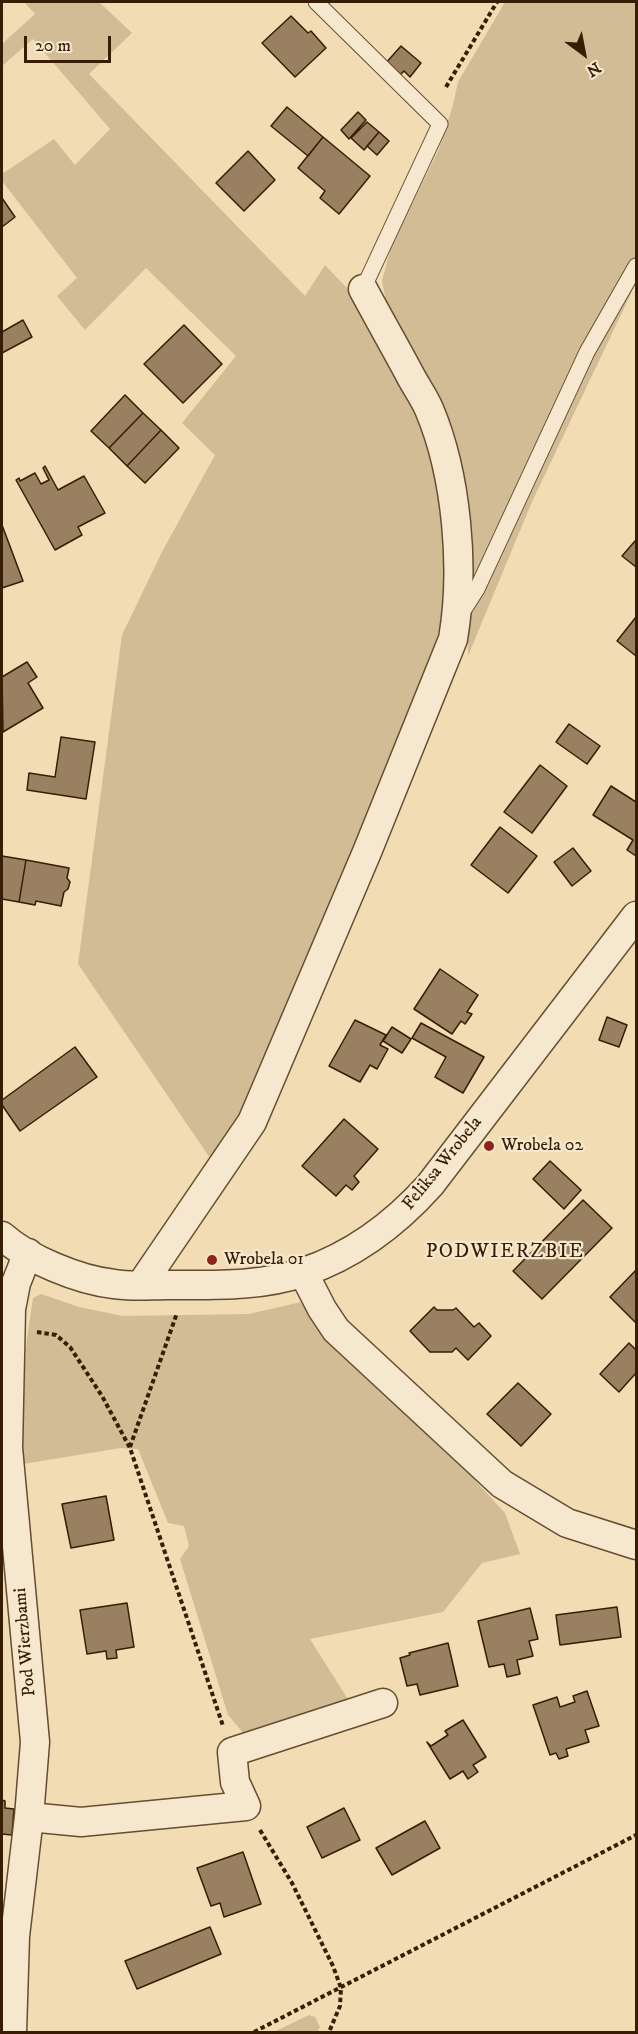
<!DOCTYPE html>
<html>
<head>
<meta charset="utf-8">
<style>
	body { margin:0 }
	#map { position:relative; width:638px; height:2034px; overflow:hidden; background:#f1dcb4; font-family:"IM FELL DW Pica",serif }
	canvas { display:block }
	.frame { position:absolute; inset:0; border:3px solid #371d04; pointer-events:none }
	.north { position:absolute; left:554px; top:24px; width:60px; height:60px; -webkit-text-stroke:4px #f6e8ce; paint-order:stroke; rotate:148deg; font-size:16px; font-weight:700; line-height:24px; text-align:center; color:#371d04 }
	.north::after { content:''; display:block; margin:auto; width:21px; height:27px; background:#371d04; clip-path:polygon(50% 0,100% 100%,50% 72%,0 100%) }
	.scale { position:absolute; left:24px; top:36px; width:87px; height:27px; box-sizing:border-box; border:3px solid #371d04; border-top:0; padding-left:8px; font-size:18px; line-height:21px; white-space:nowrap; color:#371d04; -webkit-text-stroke:4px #f6e8ce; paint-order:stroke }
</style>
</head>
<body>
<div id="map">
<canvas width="638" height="2034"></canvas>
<div class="frame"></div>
<div class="north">N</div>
<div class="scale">20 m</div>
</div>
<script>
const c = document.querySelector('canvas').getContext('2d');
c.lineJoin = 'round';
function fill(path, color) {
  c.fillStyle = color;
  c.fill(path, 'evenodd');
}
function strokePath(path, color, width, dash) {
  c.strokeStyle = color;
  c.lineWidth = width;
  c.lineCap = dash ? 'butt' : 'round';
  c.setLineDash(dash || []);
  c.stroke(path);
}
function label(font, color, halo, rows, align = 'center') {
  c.font = font + ' "IM FELL DW Pica",serif';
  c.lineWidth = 4.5;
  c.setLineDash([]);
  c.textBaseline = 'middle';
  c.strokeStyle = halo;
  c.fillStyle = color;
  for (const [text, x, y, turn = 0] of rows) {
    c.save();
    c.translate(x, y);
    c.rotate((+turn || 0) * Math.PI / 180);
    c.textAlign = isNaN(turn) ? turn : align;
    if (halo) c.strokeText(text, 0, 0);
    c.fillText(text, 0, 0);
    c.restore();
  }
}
const green = new Path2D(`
	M24,2H99L132,33L89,74L305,296L325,265L346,287L366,314L409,387L439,473L452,546L437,652L366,839L227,1144L210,1158L78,964L122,635L162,552L215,455L182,423L236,356L146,268L85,330L57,296L77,278L2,181V174L54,139L75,165L110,129L33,39L2,66V44L35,14Z
	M505,2H636V283L531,504L468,656V539L389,316L382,281L391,247L439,149L453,105L458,82Z
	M41,1294L79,1307L123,1316L249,1314L301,1302L315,1323L442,1444L505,1513L520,1554L482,1563L443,1612L310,1639L349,1701L245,1735L228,1715L180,1559L189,1546L184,1526L168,1523L138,1449L121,1448L23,1464L20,1422L27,1338L33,1298Z
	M309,2015L315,2017L320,2027L317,2032H274Z`);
const building = new Path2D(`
	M291,16L308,33L311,31L326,48L295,77L262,43Z
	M401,46L421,63L410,77L404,71L399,76L385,64Z
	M287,107L323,137L308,156L271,126Z
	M358,112L366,120L349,139L341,130Z
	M367,122L379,132L364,150L351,138Z
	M379,132L389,141L377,155L367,146Z
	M323,137L370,176L339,214L320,198L325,191L298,168Z
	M248,151L275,180L244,211L216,183Z
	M2,198L15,217L2,227Z
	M23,320L32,337L2,353V332Z
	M184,325L222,364L183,403L144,364Z
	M125,395L143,413L109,448L91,431Z
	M143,413L161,430L127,466L109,448Z
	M161,430L179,448L145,483L127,466Z
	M45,466L58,490L84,476L105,513L78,527L82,535L55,550L16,480L19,478L20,481L35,473L41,484L49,480L43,468Z
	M2,525L23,581L2,588Z
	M635,541L636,543V567L622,556Z
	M636,617V656L617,641Z
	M27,662L37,677L28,683L43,708L3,732L2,677Z
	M569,724L600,746L587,764L556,742Z
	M61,737L95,742L86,799L27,790L29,773L55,777Z
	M540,765L567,786L532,833L504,812Z
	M611,786L636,802V856L627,850L633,840L593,815Z
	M500,827L537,856L508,893L471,865Z
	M573,848L591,871L572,886L554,862Z
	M2,856L26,860L19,902L2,899Z
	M26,860L69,868L67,878L70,882L68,889L64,892L61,906L36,901L35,905L19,902Z
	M440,969L478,995L467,1012L472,1014L465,1024L461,1021L452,1034L414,1009Z
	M607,1017L627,1025L619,1047L599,1040Z
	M355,1020L386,1035L380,1045L388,1049L377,1069L370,1065L360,1082L329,1066Z
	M421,1023L484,1057L463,1093L435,1077L446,1057L412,1038Z
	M392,1027L411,1039L402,1053L383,1041Z
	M75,1047L97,1077L20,1131L2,1105V1100Z
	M344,1119L378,1149L354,1176L359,1182L352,1190L346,1185L336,1196L302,1166Z
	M550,1161L581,1190L564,1209L533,1179Z
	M583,1200L612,1228L542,1299L513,1271Z
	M636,1270V1323L610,1297Z
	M434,1307L437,1310H453L456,1308L474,1327L479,1323L491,1336L468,1360L456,1348L452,1352H430L410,1331Z
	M629,1343L636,1350V1373L619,1392L600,1374Z
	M518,1383L551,1414L521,1446L487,1414Z
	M106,1496L114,1540L71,1548L62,1504Z
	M127,1603L134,1647L116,1650L117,1658L107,1659L106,1651L87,1654L80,1610Z
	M617,1607L621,1637L560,1645L556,1615Z
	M530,1608L538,1639L529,1641L533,1656L517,1660L520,1674L507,1677L504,1664L489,1667L478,1621Z
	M448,1643L458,1686L420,1695L417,1684L407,1686L400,1658L410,1655L409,1653Z
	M587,1691L599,1726L585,1730L589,1742L566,1749L568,1756L559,1759L556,1753L550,1755L533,1705L557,1697L560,1707L575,1702L573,1696Z
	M463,1720L486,1757L473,1765L478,1772L468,1779L463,1771L450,1779L427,1742L431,1746L448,1735L445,1731Z
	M2,1800L5,1801V1808L14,1809L12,1835L2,1834Z
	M344,1808L360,1840L322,1858L307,1827Z
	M425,1821L440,1848L392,1875L376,1848Z
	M243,1852L261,1904L224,1917L220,1903L211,1906L197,1868Z
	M210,1927L221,1954L137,1989L125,1961Z`);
const path = new Path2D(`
	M446,87L497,2
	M37,1332L56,1335L70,1347L102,1396L130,1448L223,1726
	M130,1447L177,1313
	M260,1830L292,1883L333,1966L341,1988L340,2006L329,2032
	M254,2032L636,1835`);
const lane = new Path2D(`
	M316,2L440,124L363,289
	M458,609L465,608L477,589L587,352L636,266`);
const street = new Path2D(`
	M2,1236C28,1259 78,1280 114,1284C131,1287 151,1285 168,1285C214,1285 260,1287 304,1272C354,1255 395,1224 430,1185L636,916
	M303,1272L322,1309L336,1330L502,1484L567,1523L636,1545
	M141,1285L252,1122L367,852L453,639C465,569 457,475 429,409C424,397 415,385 409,373C394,345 378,317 363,289
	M29,1817L81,1822L246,1806L235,1782L232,1752L383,1703
	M12,2032L15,1936L29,1817L35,1742L8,1448L11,1309L16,1283L28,1253`);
const markers = [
	[489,1146,6,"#8f2418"],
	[212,1260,6,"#8f2418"]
];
const poiNames = [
	["Wrobela 02",501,1146],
	["Wrobela 01",224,1260]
];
const streetNames = [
	["Feliksa Wrobela",443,1164,-51],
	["Pod Wierzbami",26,1642,-95]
];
const neighbourhoodNames = [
	["PODWIERZBIE",505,1253]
];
fill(green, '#d1bc96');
fill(building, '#988060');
strokePath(building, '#371d04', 1.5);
strokePath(lane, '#664d30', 17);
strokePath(street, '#664d30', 31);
strokePath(path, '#371d04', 4, [4.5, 3]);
strokePath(lane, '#f6e8ce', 15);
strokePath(street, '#f6e8ce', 28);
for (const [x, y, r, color] of markers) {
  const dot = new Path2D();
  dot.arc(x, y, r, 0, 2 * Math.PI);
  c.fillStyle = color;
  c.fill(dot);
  strokePath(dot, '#f6e8ce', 2);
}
label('18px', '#371d04', '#f6e8ce', poiNames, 'left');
label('18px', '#371d04', '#f6e8ce', streetNames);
c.letterSpacing = '1.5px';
label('20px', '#371d04', '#f6e8ce', neighbourhoodNames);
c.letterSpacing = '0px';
</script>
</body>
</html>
